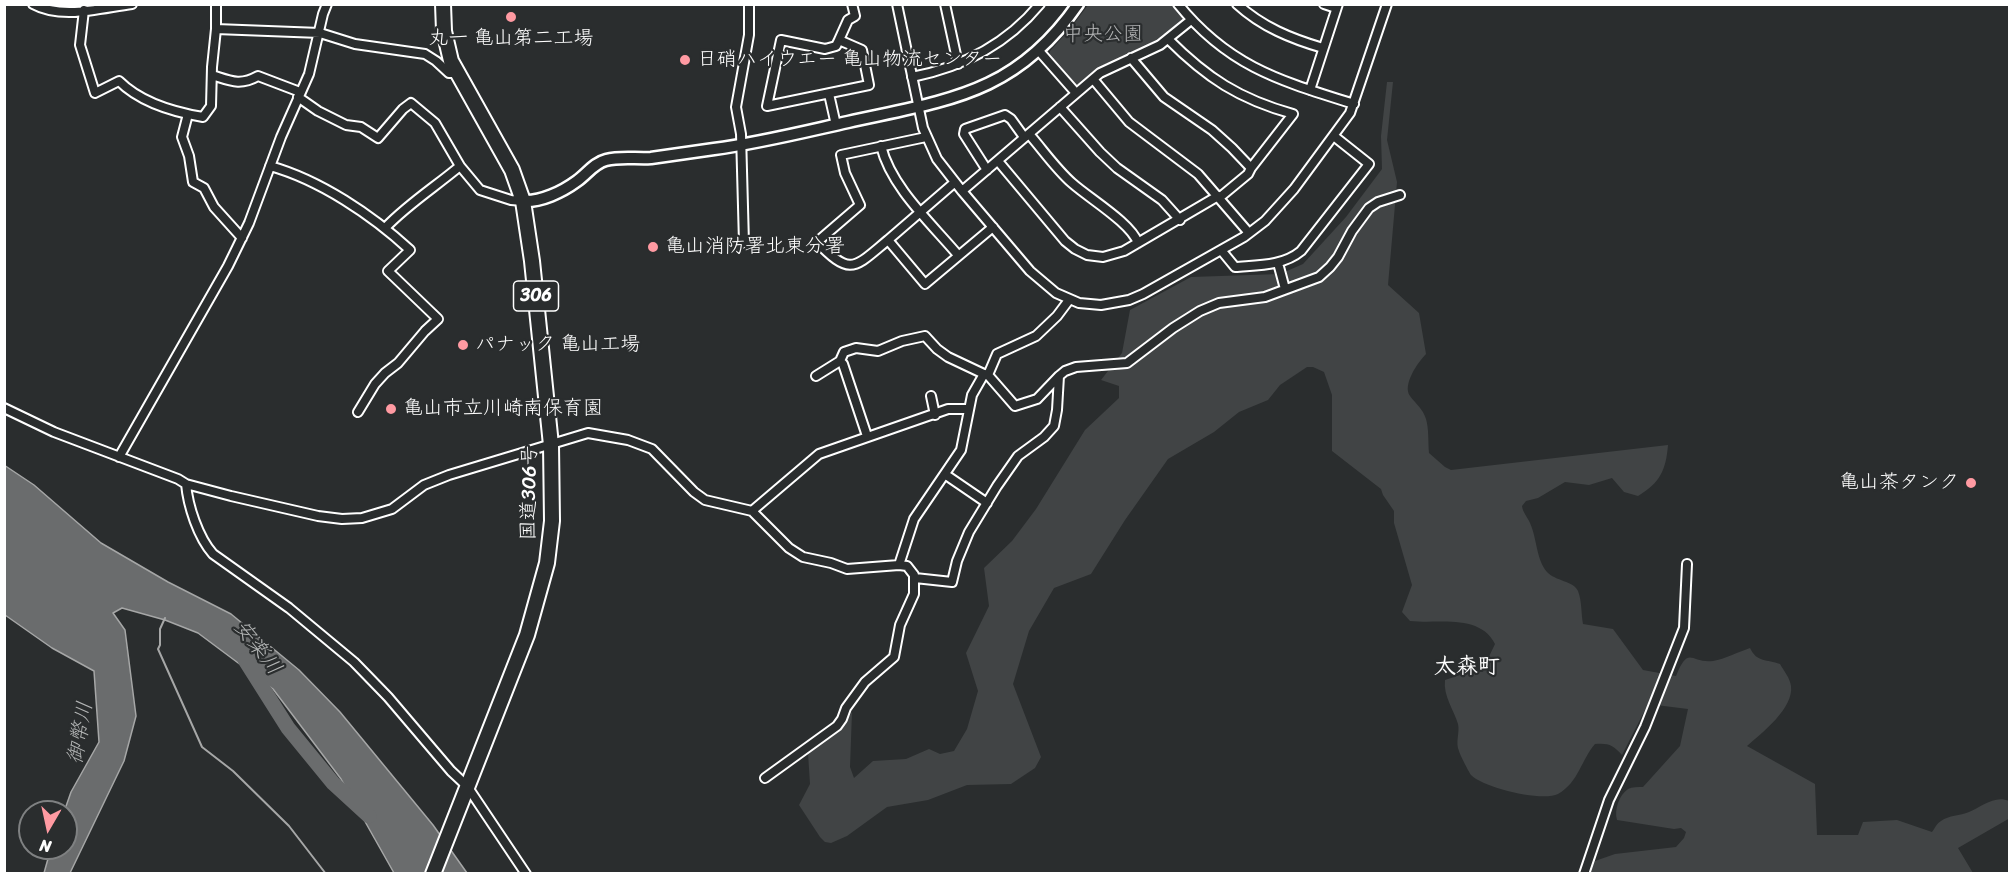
<!DOCTYPE html>
<html>
<head>
<meta charset="utf-8">
<style>
	body { margin:0 }
	#map { position:relative; width:2014px; height:878px; overflow:hidden; background:#2a2d2e; font-family:Sriracha,sans-serif }
	canvas { display:block }
	.frame { position:absolute; inset:0; border:6px solid #fff; pointer-events:none }
	.north { position:absolute; left:18px; top:800px; width:60px; height:60px; box-sizing:border-box; background:#2a2d2e; border:2px solid #7f8182; border-radius:50%; rotate:189deg; font-size:16px; font-weight:700; line-height:24px; text-align:center; color:#fff }
	.north::after { content:''; display:block; margin:auto; width:21px; height:27px; background:#ff9aa2; clip-path:polygon(50% 0,100% 100%,50% 72%,0 100%) }
</style>
</head>
<body>
<div id="map">
<canvas width="2014" height="878"></canvas>
<div class="frame"></div>
<div class="north">N</div>
</div>
<script>
const c = document.querySelector('canvas').getContext('2d');
c.lineJoin = 'round';
function fill(path, color) {
  c.fillStyle = color;
  c.fill(path, 'evenodd');
}
function strokePath(path, color, width, dash) {
  c.strokeStyle = color;
  c.lineWidth = width;
  c.lineCap = dash ? 'butt' : 'round';
  c.setLineDash(dash || []);
  c.stroke(path);
}
function label(font, color, halo, rows, align = 'center') {
  c.font = font + ' Sriracha,"Klee One",sans-serif';
  c.lineWidth = 4.5;
  c.setLineDash([]);
  c.textBaseline = 'middle';
  c.strokeStyle = halo;
  c.fillStyle = color;
  for (const [text, x, y, turn = 0] of rows) {
    c.save();
    c.translate(x, y);
    c.rotate((+turn || 0) * Math.PI / 180);
    c.textAlign = isNaN(turn) ? turn : align;
    if (halo) c.strokeText(text, 0, 0);
    c.fillText(text, 0, 0);
    c.restore();
  }
}
const green = new Path2D(`
	M1088,5H1173L1182,15L1183,20C1163,43 1136,50 1110,64C1098,70 1087,85 1073,85L1050,57V51L1070,29Z
	M1387,82H1393L1387,140L1397,182L1388,285L1419,313L1426,354C1418,362 1402,385 1410,396C1416,404 1423,409 1426,419C1429,429 1428,442 1429,453L1445,467L1451,470L1668,445C1666,470 1660,483 1638,496L1624,492L1612,478L1589,485L1565,482L1538,498L1526,501L1522,506C1523,513 1527,516 1530,523C1537,538 1536,559 1547,572C1555,581 1574,581 1578,591C1582,601 1581,614 1583,624L1613,629L1643,670L1676,676C1689,644 1691,664 1713,661C1725,659 1738,652 1750,648C1757,663 1767,659 1780,664C1784,671 1790,678 1791,686C1794,708 1762,733 1747,746L1815,784L1817,835H1858L1863,822L1897,820L1932,832C1935,828 1937,823 1941,821C1949,815 1960,816 1969,812C1982,807 1994,795 2009,801L2010,818L1958,848L1973,873H1590L1595,861L1615,854L1676,847L1684,838L1686,832L1681,828L1674,829L1617,820C1614,810 1619,795 1628,789C1632,787 1638,787 1643,787L1680,746L1688,709L1648,704L1622,755C1613,745 1609,743 1595,744C1581,760 1579,782 1558,794C1542,802 1484,788 1471,775C1470,774 1459,753 1459,751C1455,743 1460,732 1458,724C1454,710 1443,696 1445,680L1484,667L1495,644C1480,614 1439,624 1410,621L1402,612L1412,585L1394,523V511L1383,495L1381,489L1332,451V395L1324,372L1313,367H1307L1280,385L1268,400L1239,412L1214,432L1168,459L1125,520L1091,574L1054,588L1029,631L1013,684L1041,757L1035,768L1011,784L967,785L928,800L887,807L847,836L831,843L825,842L820,837L799,805L810,784L808,753L842,727L852,712L850,767L854,778L873,761L906,759L929,749L940,754L954,751L967,729L978,691L966,653L989,606L984,568L1012,541L1036,509L1085,430L1119,398V386L1101,380L1122,353L1130,310L1191,277L1280,274L1303,264L1346,217L1382,169L1381,136Z`);
const water = new Path2D(`
	M4,465L34,485L101,543L168,582L231,614L299,670L340,712L433,825L467,873H394L341,779L273,689L198,633L165,620L122,608L113,613L125,630L136,716L124,761L70,873H44L51,848H66V812H64L71,792L99,742L94,671L52,648L5,615Z`);
const stream = new Path2D(`
	M165,618L160,629V645L158,649L202,747L233,771L289,826L326,874`);
const river = new Path2D(`
	M245,660L288,728L333,783L369,816`);
const street = new Path2D(`
	M33,4C62,20 101,8 132,4
	M216,4V29L320,33L355,44L425,54L436,61L449,73H457
	M897,4L923,128L937,159L962,191L1030,271L1056,293L1079,303L1101,305L1129,300L1143,294L1244,237L1265,221L1294,189L1350,113L1387,4
	M945,4L958,64
	M1178,4C1229,67 1281,81 1354,104
	M1237,4C1262,27 1292,39 1323,48
	M1324,4L1336,8
	M84,10L80,45L95,93L119,81C141,103 173,112 203,117L211,106L212,67L216,29
	M839,40L836,46L825,49L781,40L767,106L869,85L862,50L839,40L848,20L855,16L852,4
	M1039,51L1076,93
	M1131,58L1164,97L1212,130L1232,148L1251,168L1293,114C1239,99 1207,78 1168,39
	M212,75C231,81 240,86 258,76L300,92
	M912,77C963,67 1006,45 1040,4
	M1093,79L1129,122L1198,174L1249,233
	M1310,90L1338,4
	M829,94L836,125
	M298,97L318,111L346,125L361,127L378,138L403,109L411,103L435,123L460,166
	M1060,107L1100,152L1117,168L1162,200L1180,220
	M188,114L182,137L189,156L193,182L204,188L214,207L242,238
	M1029,134C1043,150 1056,169 1072,183C1090,199 1131,223 1138,243
	M926,137L841,155L845,173L860,205L817,242C851,277 854,268 888,240L925,284L993,227
	M881,146C891,187 931,223 958,255
	M998,161L1065,241L1075,249L1087,255L1103,257L1124,251L1218,196
	M270,166C320,180 372,215 410,250L388,271L438,319L425,331L398,363L385,373L375,384L358,412
	M987,170L964,134L965,129L1005,115L1011,119L1024,137
	M962,191L1100,73L1160,45L1191,20
	M1219,198L1248,174L1251,168
	M386,227C408,204 435,187 460,166L480,190L511,200L523,201
	M888,240L954,183
	M744,243L741,134L736,107L749,35V4
	M1221,250L1235,267C1258,265 1283,266 1301,251L1369,164L1335,137
	M1278,263L1285,289
	M840,361L844,352L856,348L878,351L902,341L925,336L937,349L948,357L984,374
	M988,375L997,354L1036,336L1057,316L1069,300
	M816,376L840,361L843,364L867,436
	M1059,376L1065,371L1076,367L1127,363L1173,328L1200,311L1219,303L1265,297L1319,277L1330,267L1338,257L1352,231L1369,208L1378,202L1400,195
	M931,396L935,415
	M4,408L54,432L178,479L186,484C188,506 198,537 213,554L289,608L354,662L388,697L451,771L467,786L526,874
	M119,457L228,266L249,223L281,137L309,74L323,14L327,4
	M946,475L987,503
	M186,484L231,496L318,516L342,519L362,518L392,509L424,485L449,475L588,433L628,440L652,449L694,492L705,500L752,511L789,548L803,557L831,563L847,569L899,565L907,566L914,575V594L900,625L894,657L865,682L846,708L842,719L837,726L765,778
	M752,511L819,454L948,409H969
	M899,565L914,519L961,450L972,395L984,374L988,375L1015,406L1037,399L1059,376L1057,410L1054,426L1044,437L1018,456L997,486L969,532L957,561L952,582L915,578
	M1584,874L1609,800L1645,727L1684,628L1687,564`);
const secondary = new Path2D(`
	M523,201C541,202 562,192 577,181C587,174 594,163 606,160C621,156 636,159 651,158C672,155 693,152 714,149C759,143 803,132 848,122C947,100 1015,95 1078,4`);
const highway = new Path2D(`
	M433,874L527,635L547,563L552,521L551,445L532,261L523,201L512,170L451,61L444,31L443,4`);
const markers = [
	[511,17,6,"#ff9aa2"],
	[685,60,6,"#ff9aa2"],
	[653,247,6,"#ff9aa2"],
	[463,345,6,"#ff9aa2"],
	[391,409,6,"#ff9aa2"],
	[1971,483,6,"#ff9aa2"]
];
const shields = [
	[536,296,45]
];
const shieldNames = [
	["306",536,296]
];
const parkNames = [
	["中央公園",1103,35]
];
const poiNames = [
	["丸一 亀山第二工場",511,39,"center"],
	["日硝ハイウエー 亀山物流センター",697,60],
	["亀山消防署北東分署",665,247],
	["パナック 亀山工場",475,345],
	["亀山市立川崎南保育園",403,409],
	["亀山茶タンク",1959,483,"right"]
];
const streetNames = [
	["国道306号",530,493,-89]
];
const waterNames = [
	["安楽川",257,648,52],
	["御幣川",81,733,-80]
];
const quarterNames = [
	["太森町",1467,667]
];
fill(green, '#414445');
fill(water, '#6a6c6d');
strokePath(water, '#a6a7a7', 1.5);
strokePath(stream, '#a6a7a7', 2);
strokePath(river, '#6a6c6d', 15);
strokePath(street, '#fff', 12);
strokePath(secondary, '#fff', 15);
strokePath(highway, '#fff', 18);
strokePath(street, '#2a2d2e', 8);
strokePath(secondary, '#2a2d2e', 10);
strokePath(highway, '#2a2d2e', 14);
for (const [x, y, r, color] of markers) {
  const dot = new Path2D();
  dot.arc(x, y, r, 0, 2 * Math.PI);
  c.fillStyle = color;
  c.fill(dot);
  strokePath(dot, '#2a2d2e', 2);
}
for (const [x, y, w] of shields) {
  const box = new Path2D();
  box.roundRect(x - w / 2, y - 15, w, 30, 4.5);
  c.fillStyle = '#2a2d2e';
  c.fill(box);
  strokePath(box, '#fff', 1.5);
}
label('bold 18px', '#fff', null, shieldNames);
label('20px', '#b3b4b5', '#2a2d2e', parkNames);
label('20px', '#fff', '#2a2d2e', poiNames, 'left');
label('20px', '#fff', '#2a2d2e', streetNames);
label('italic 21px', '#b4b6b6', '#2a2d2e', waterNames);
label('bold 22px', '#fff', '#2a2d2e', quarterNames);
</script>
</body>
</html>
